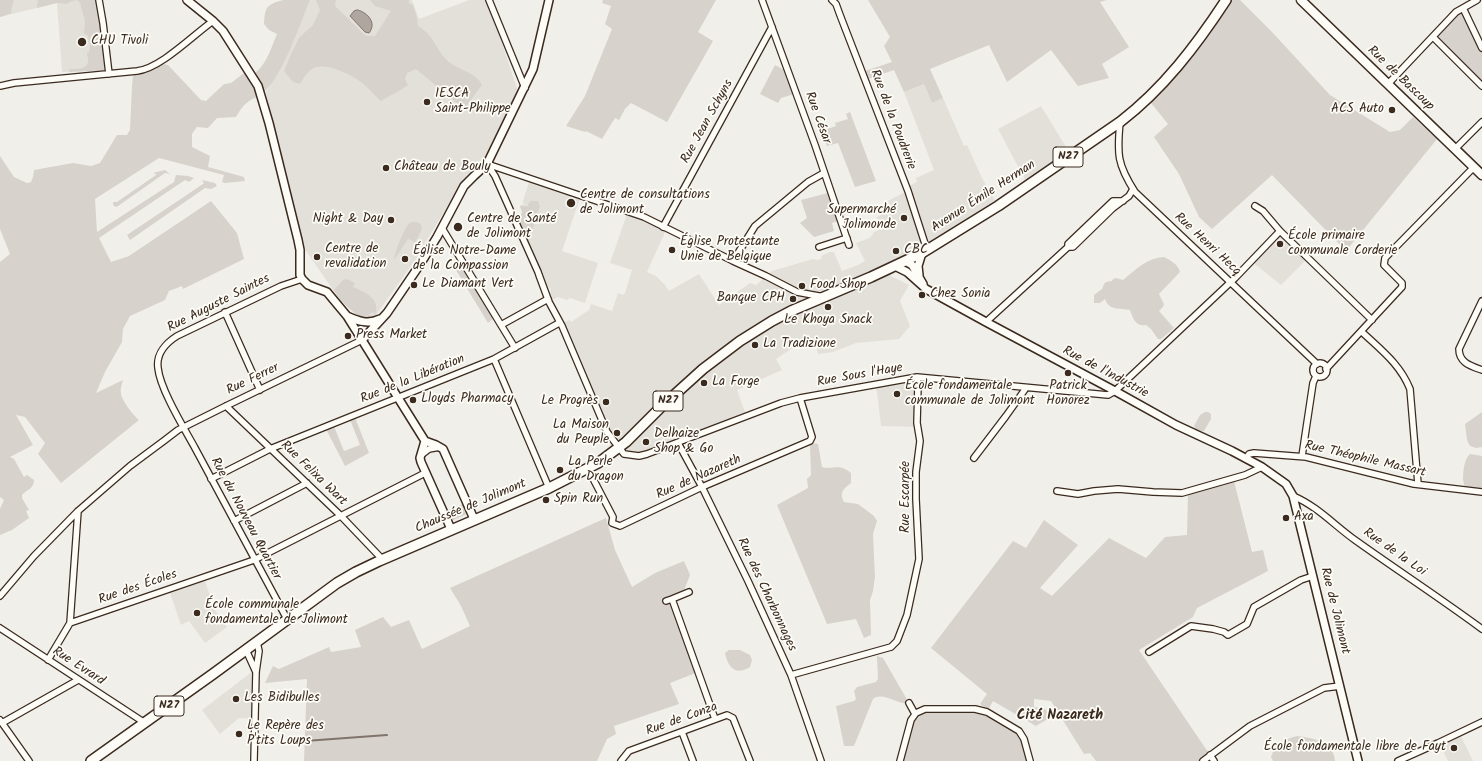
<!DOCTYPE html>
<html>
<head>
<meta charset="utf-8">
<style>
	body { margin:0 }
	canvas { display:block; background:#f1efea }
</style>
</head>
<body>
<canvas width="1482" height="761"></canvas>
<script>
const c = document.querySelector('canvas').getContext('2d');
c.lineJoin = 'round';
function fill(path, color) {
  c.fillStyle = color;
  c.fill(path, 'evenodd');
}
function strokePath(path, color, width, dash) {
  c.strokeStyle = color;
  c.lineWidth = width;
  c.lineCap = dash ? 'butt' : 'round';
  c.setLineDash(dash || []);
  c.stroke(path);
}
function label(font, color, halo, rows, align = 'center') {
  c.font = font + ' Kalam,sans-serif';
  c.lineWidth = 3.5;
  c.setLineDash([]);
  c.textBaseline = 'middle';
  c.strokeStyle = halo;
  c.fillStyle = color;
  for (const [text, x, y, turn = 0] of rows) {
    c.save();
    c.translate(x, y);
    c.rotate((+turn || 0) * Math.PI / 180);
    c.textAlign = isNaN(turn) ? turn : align;
    if (halo) c.strokeText(text, 0, 0);
    c.fillText(text, 0, 0);
    c.restore();
  }
}
const built = new Path2D(`
	M0,0H96L105,70L62,72L57,3L0,17Z
	M310,0H412L419,19L469,0H486L502,43L518,92L483,161L466,176L420,251L421,252L376,315L369,318H364L359,316L340,300L304,248L270,116L266,92L279,72Z
	M924,84L932,103L943,98L964,146L967,145L982,178L998,206L888,269L891,276L909,285L900,301L910,326L899,339L856,343L833,352L818,354L816,345L811,342L797,345L776,359L782,370L737,390L745,412L652,450L642,453H629L608,431L562,323L570,320L571,322L589,310L591,304L612,311L618,293L623,295L625,293L632,270L610,263L627,214L666,230L647,272L656,276L665,285L669,291L699,274L719,305L750,283L756,285L772,271L813,259L817,260L822,259L821,256L830,252H834L842,271L858,265L865,261L856,243L870,238L874,232L879,230L877,217L892,209L888,201L907,191L906,187L917,182L916,178L934,170L904,92Z
	M1041,106L1071,155L1028,185L998,129Z
	M529,182L580,198L562,251L598,263L585,303L570,298L567,300L558,297L552,300L550,295L551,289L548,288L528,244L540,205L538,201L528,206L523,204V201Z
	M1280,231L1308,258L1281,285L1251,261Z
	M917,377L918,427L881,426L876,384Z
	M205,581L215,610L227,627L205,643L189,621L181,625L170,593Z
	M253,671L256,672L255,719L239,718L220,734L219,733L202,710Z
	M1460,734L1473,761H1448L1439,743Z`);
const green = new Path2D(`
	M0,0H14L11,10L12,13L0,17Z
	M38,0H96L100,15L106,68L105,70L69,72L70,69C76,69 85,70 88,63C89,60 87,56 87,53L89,52L90,46L88,35L84,34L85,21L80,3L77,0L72,1L66,4L57,3L37,8Z
	M283,0H310C301,21 280,84 261,94L262,96C248,99 243,105 236,117L217,118L208,128L197,127L192,134V147L210,156L208,167L244,177L245,181L225,183L222,182L224,175L159,158L95,199L97,232L174,182L176,175L188,176L194,178L189,182L185,180L99,238L111,262L129,256L211,201L237,233L244,259L183,289L182,286L169,291L165,300L130,316L123,329L122,342L105,372L96,393L123,380C122,384 120,390 121,393C121,400 134,416 139,420L61,483L38,454L45,443L25,417L16,415L33,445L10,457L14,459L24,477L27,475L34,480C34,489 27,489 22,495V498L29,510L26,511L29,518L12,530L0,535V509L4,500L0,497V262L10,254L0,229V156L14,177L27,183L31,182L33,177L34,170L73,163L91,166L100,163L117,135H127L130,130L132,86L133,76L137,71L158,63L168,65L201,100L206,101L224,84L231,83L248,70L252,75C266,67 271,48 277,34L269,30L264,24C265,7 266,5 283,0Z
	M316,0H336L335,6L366,36H375L391,11L375,6L370,0H409V3L413,5L417,18L418,26C436,37 435,50 449,62C460,71 476,72 482,85L464,109L416,69L407,73L405,79L408,85L402,89L381,101C374,95 368,87 361,82C350,74 324,61 312,69C307,72 303,79 300,84L293,82L284,71L291,54L299,38L313,25L320,10Z
	M603,0H716L698,32L713,41L667,122L631,103L625,109L619,120L615,118L602,139L586,131L585,132L566,126L585,96L612,29L605,24L611,6L602,3Z
	M868,0H1107L1100,2L1129,47L1102,64L1109,78L1078,86L1051,50L1007,82L989,45L930,69L943,98L932,103L924,84L904,92L894,70L865,80L862,72L892,62L884,46L890,37Z
	M1230,0H1240L1273,33L1330,95L1390,132L1400,130L1413,117L1437,139L1346,251L1272,175L1212,229L1199,217L1179,174L1154,137L1168,124L1147,98Z
	M1463,8L1482,48V86L1433,37Z
	M775,65L786,71L794,94L781,98L778,103L760,94Z
	M850,112L876,181L855,187L838,143L827,146L821,131L836,126L835,123L848,119L846,114Z
	M165,170L170,174L165,173L118,206L116,207L113,205V202H117L156,175V174L153,173Z
	M202,180L215,183L217,186L211,189L205,188L130,240L127,235L203,184L204,183Z
	M828,193L838,221L832,223L834,231L814,237L800,223L807,218L801,200Z
	M532,201H538L540,206L528,244L518,223L522,212L520,207L521,205L528,206L529,202Z
	M411,222C429,221 420,234 415,242L408,239L394,260C395,252 404,226 411,222Z
	M1164,257C1170,260 1178,264 1180,272L1159,294L1164,304L1163,307L1159,311L1174,328L1161,339H1158L1151,329L1146,325C1136,327 1133,319 1130,310C1120,308 1109,311 1105,299L1100,303H1094V295L1102,289L1104,284L1106,282L1112,281L1113,279L1116,278L1123,280C1136,269 1147,258 1164,257Z
	M462,265L494,318L488,323L456,270Z
	M347,279L355,283L353,287C366,292 381,300 375,315L373,312L369,314L370,317C368,317 365,318 363,318C355,316 337,297 334,290L343,280Z
	M1205,412H1208L1211,414V419L1204,431C1199,431 1196,430 1194,426L1200,415Z
	M1482,412V447L1476,448L1470,446L1467,440L1465,424Z
	M354,415L369,453L345,466L326,429L333,424L344,451L360,445L349,417Z
	M812,443L818,444L822,467C836,470 838,463 851,473V483C843,489 839,493 844,502L858,504L874,516L877,521L873,534L875,577L873,591L870,600L871,635L864,638L856,619L827,624L777,505L808,488L807,479L811,475L810,445Z
	M1470,454L1482,456V492L1464,490C1465,485 1464,484 1463,480C1463,472 1464,459 1470,454Z
	M1234,481L1252,552L1263,550L1268,571L1197,608L1193,617L1139,650L1210,755L1203,761H1096L1090,753L1084,754L1051,701L1034,699V707L1045,709L1051,717L1036,726L993,701L988,710L980,704L987,694L931,648L1013,541L1026,548L1044,520L1078,545L1040,588L1052,596L1109,538L1146,558L1165,537L1187,535L1188,491Z
	M463,504L467,514L451,521L447,511Z
	M606,518L615,550L632,587L655,573L684,561L690,575L682,596L672,600L698,672L670,683L679,704L614,726L616,734L607,739L597,761H304L307,679L265,683L273,666L279,669L329,647L331,652L361,647L355,630L383,617L391,627L409,620L422,649L470,626L461,606L450,588Z
	M729,650H740L750,655L752,660L750,667C736,676 728,668 725,653Z
	M877,656L883,658L909,703C897,705 882,691 873,699L854,746H844L836,706L854,701L856,699L854,691L857,687L876,682L878,679Z
	M917,711H983L1018,731L1031,761H900L911,721Z
	M1297,736C1313,738 1334,742 1335,761H1273L1271,757C1275,744 1285,739 1297,736Z`);
const water = new Path2D(`
	M358,10C368,13 377,23 369,33L365,32L350,16L354,11Z`);
const stream = new Path2D(`
	M305,741L387,735`);
const minor = new Path2D(`
	M99,0L103,23L109,74
	M489,0L525,88
	M762,0L815,145L849,245
	M832,0L836,4L840,15L908,191L927,250
	M1463,8L1482,48
	M1433,37L1482,86
	M1388,84L1456,12L1477,0
	M0,86L14,83L137,71C161,68 192,36 213,21
	M1120,122C1117,154 1117,164 1135,192L1317,364
	M1455,149L1482,122
	M487,164L495,176L538,272L539,275L549,302L562,326L607,432L624,454L639,456L647,454L781,403L800,398L917,377L1108,395L1115,391L1235,278L1280,231
	M487,164L644,217L733,261L766,276L797,292L824,297
	M1123,201H1113L1068,244V247H1073L1113,208L1129,196L1133,189
	M1255,206L1263,211L1280,231L1372,320
	M663,227L772,27
	M442,228L515,348
	M819,247L847,238
	M733,261L755,226L808,182L824,173
	M1482,301L1459,349C1459,363 1471,366 1482,370
	M225,312L260,390
	M986,322L1068,247
	M501,325L548,299
	M1362,332C1381,350 1400,364 1410,389L1418,484
	M494,359L549,488
	M1313 370a7 7 0 1 1 14 0a7 7 0 1 1-14 0Z
	M1326,369L1402,287V283L1384,265L1385,258L1474,167
	M226,406L341,516L383,560
	M678,443L702,487L748,581L791,675L821,761
	M421,455L429,449L440,447
	M1302,456L1313,383L1316,376
	M974,458L1006,416L1026,388
	M1246,459L1249,454L1254,453L1306,457L1414,484L1482,492
	M588,469L613,517L612,523L620,526L702,487L810,441L812,437L800,398
	M211,479L270,449L494,359L559,323
	M1057,491L1078,494L1094,491L1118,489L1153,492L1182,493L1245,475L1262,467
	M1293,496C1317,506 1334,525 1355,540C1397,570 1440,598 1482,629
	M234,521L307,483
	M689,592L672,599L715,719
	M0,596L34,556L78,511L130,466L165,440L178,430L226,406L362,340
	M666,601L672,599
	M287,619C256,562 226,505 195,448C184,428 160,389 158,368C156,354 166,343 177,336L281,286L302,279
	M70,623L78,511
	M0,628L145,723
	M246,650L256,672
	M1149,652L1191,626L1213,629L1224,632L1228,635L1247,624L1254,607L1301,580L1313,576
	M48,660L70,623L254,560L425,473
	M791,675L891,647L897,641L907,615L919,559L916,499V472L920,441L917,423L918,385L917,377
	M909,703L915,714
	M0,720L29,761
	M2,723L78,680
	M682,732L693,761
	M1210,755L1214,761
	M254,761L256,672L259,651L257,642
	M621,761L629,751L727,715L733,718L750,761
	M900,761L911,720L916,713L925,709H975L987,712L1019,731L1024,739L1030,761
	M1203,761L1250,726L1324,688L1340,686
	M1398,761L1438,743L1482,722`);
const tertiary = new Path2D(`
	M187,0L213,21L223,31L258,86L269,123L298,240L300,250V275L302,279L308,285L327,292L347,316L425,441
	M905,261L912,265L923,284
	M895,266L907,272L926,289L986,322L1115,391L1176,425L1232,451L1262,467L1286,484L1293,496L1358,761
	M919,275L918,266L922,253
	M347,316C358,321 368,325 380,319
	M362,340L387,313L421,263L437,237L464,186L474,176L487,164L533,69L549,0
	M425,441L436,445L443,449L474,519
	M425,441L420,458L421,462L451,529`);
const secondary = new Path2D(`
	M1301,0L1482,175`);
const primary = new Path2D(`
	M91,761L213,674L337,583L356,572L379,561L549,488L598,463L626,442L661,407L703,369L740,341L772,321L791,311L871,277L922,253L998,206L1120,122C1163,89 1196,46 1226,0`);
const markers = [
	[82,42,5,"#3b2a1e"],
	[427,102,4,"#3b2a1e"],
	[1392,110,4,"#3b2a1e"],
	[386,168,4,"#3b2a1e"],
	[571,203,5,"#3b2a1e"],
	[904,218,4,"#3b2a1e"],
	[391,220,4,"#3b2a1e"],
	[458,227,5,"#3b2a1e"],
	[1280,244,4,"#3b2a1e"],
	[672,250,4,"#3b2a1e"],
	[896,251,4,"#3b2a1e"],
	[317,257,4,"#3b2a1e"],
	[405,259,4,"#3b2a1e"],
	[414,285,4,"#3b2a1e"],
	[802,286,4,"#3b2a1e"],
	[922,295,4,"#3b2a1e"],
	[793,299,4,"#3b2a1e"],
	[828,307,4,"#3b2a1e"],
	[348,336,4,"#3b2a1e"],
	[755,345,4,"#3b2a1e"],
	[1068,373,4,"#3b2a1e"],
	[704,383,4,"#3b2a1e"],
	[897,394,4,"#3b2a1e"],
	[413,400,4,"#3b2a1e"],
	[606,402,4,"#3b2a1e"],
	[617,433,4,"#3b2a1e"],
	[646,442,4,"#3b2a1e"],
	[560,470,4,"#3b2a1e"],
	[546,500,4,"#3b2a1e"],
	[1286,518,4,"#3b2a1e"],
	[197,613,4,"#3b2a1e"],
	[236,699,4,"#3b2a1e"],
	[239,734,4,"#3b2a1e"],
	[1454,748,4,"#3b2a1e"]
];
const shields = [
	[1068,157,30],
	[668,401,30],
	[169,706,30]
];
const shieldNames = [
	["N27",1068,157],
	["N27",668,401],
	["N27",169,706]
];
const poiNames = [
	["CHU Tivoli",91,42],
	["IESCA",435,95],
	["Saint-Philippe",435,110],
	["ACS Auto",1384,110,"right"],
	["Château de Bouly",394,168],
	["Centre de consultations",580,196],
	["de Jolimont",580,211],
	["Supermarché",896,211,"right"],
	["Jolimonde",896,226,"right"],
	["Night & Day",383,220,"right"],
	["Centre de Santé",467,220],
	["de Jolimont",467,235],
	["École primaire",1288,237],
	["communale Corderie",1288,252],
	["Église Protestante",680,243],
	["Unie de Belgique",680,258],
	["Centre de",325,250],
	["revalidation",325,265],
	["CBC",904,251],
	["Église Notre-Dame",413,252],
	["de la Compassion",413,267],
	["Le Diamant Vert",422,285],
	["Food Shop",810,286],
	["Chez Sonia",930,295],
	["Banque CPH",785,299,"right"],
	["Le Khoya Snack",828,321,"center"],
	["Press Market",356,336],
	["La Tradizione",763,345],
	["La Forge",712,383],
	["École fondamentale",905,387],
	["communale de Jolimont",905,402],
	["Patrick",1068,387,"center"],
	["Honorez",1068,402,"center"],
	["Lloyds Pharmacy",421,400],
	["Le Progrès",598,402,"right"],
	["La Maison",609,426,"right"],
	["du Peuple",609,441,"right"],
	["Delhaize",654,435],
	["Shop & Go",654,450],
	["La Perle",568,463],
	["du Dragon",568,478],
	["Spin Run",554,500],
	["Axa",1294,518],
	["École communale",205,606],
	["fondamentale de Jolimont",205,621],
	["Les Bidibulles",244,699],
	["Le Repère des",247,727],
	["P'tits Loups",247,742],
	["École fondamentale libre de Fayt",1446,748,"right"]
];
const streetNames = [
	["Rue de Bascoup",1400,79,44],
	["Rue César",817,118,70],
	["Rue de la Poudrerie",892,120,69],
	["Rue Jean Schyns",708,122,-61],
	["Avenue Émile Herman",984,197,-33],
	["Rue Henri Hecq",1207,245,43],
	["Rue Auguste Saintes",219,304,-27],
	["Rue de l'Industrie",1105,373,28],
	["Rue Sous l'Haye",860,376,-10],
	["Rue Ferrer",253,380,-26],
	["Rue de la Libération",413,380,-22],
	["Rue Théophile Massart",1365,460,13],
	["Rue Felixa Wart",313,474,44],
	["Rue de Nazareth",699,478,-24],
	["Rue Escarpée",907,497,-90],
	["Chaussée de Jolimont",471,507,-23],
	["Rue du Nouveau Quartier",245,519,62],
	["Rue de la Loi",1394,553,35],
	["Rue des Écoles",138,588,-19],
	["Rue des Charbonnages",766,595,65],
	["Rue de Jolimont",1334,611,76],
	["Rue Evrard",78,667,33],
	["Rue de Conza",682,720,-20]
];
const neighbourhoodNames = [
	["Cité Nazareth",1060,717]
];
fill(built, '#e3e0da');
fill(green, '#d7d2cc');
fill(water, '#aea69f');
strokePath(water, '#80746b', 1);
strokePath(stream, '#80746b', 2);
strokePath(minor, '#3b2a1e', 8);
strokePath(tertiary, '#3b2a1e', 10);
strokePath(secondary, '#3b2a1e', 11);
strokePath(primary, '#3b2a1e', 12);
strokePath(minor, '#fdfcf7', 5.5);
strokePath(tertiary, '#fdfcf7', 7);
strokePath(secondary, '#fdfcf7', 8);
strokePath(primary, '#fdfcf7', 9);
for (const [x, y, r, color] of markers) {
  const dot = new Path2D();
  dot.arc(x, y, r, 0, 2 * Math.PI);
  c.fillStyle = color;
  c.fill(dot);
  strokePath(dot, '#fdfcf7', 1.5);
}
for (const [x, y, w] of shields) {
  const box = new Path2D();
  box.roundRect(x - w / 2, y - 10, w, 20, 3);
  c.fillStyle = '#fdfcf7';
  c.fill(box);
  strokePath(box, '#3b2a1e', 1);
}
label('bold 12px', '#3b2a1e', null, shieldNames);
label('13px', '#3b2a1e', '#fdfcf7', poiNames, 'left');
label('13px', '#3b2a1e', '#fdfcf7', streetNames);
label('bold 14px', '#3b2a1e', '#fdfcf7', neighbourhoodNames);
</script>
</body>
</html>
